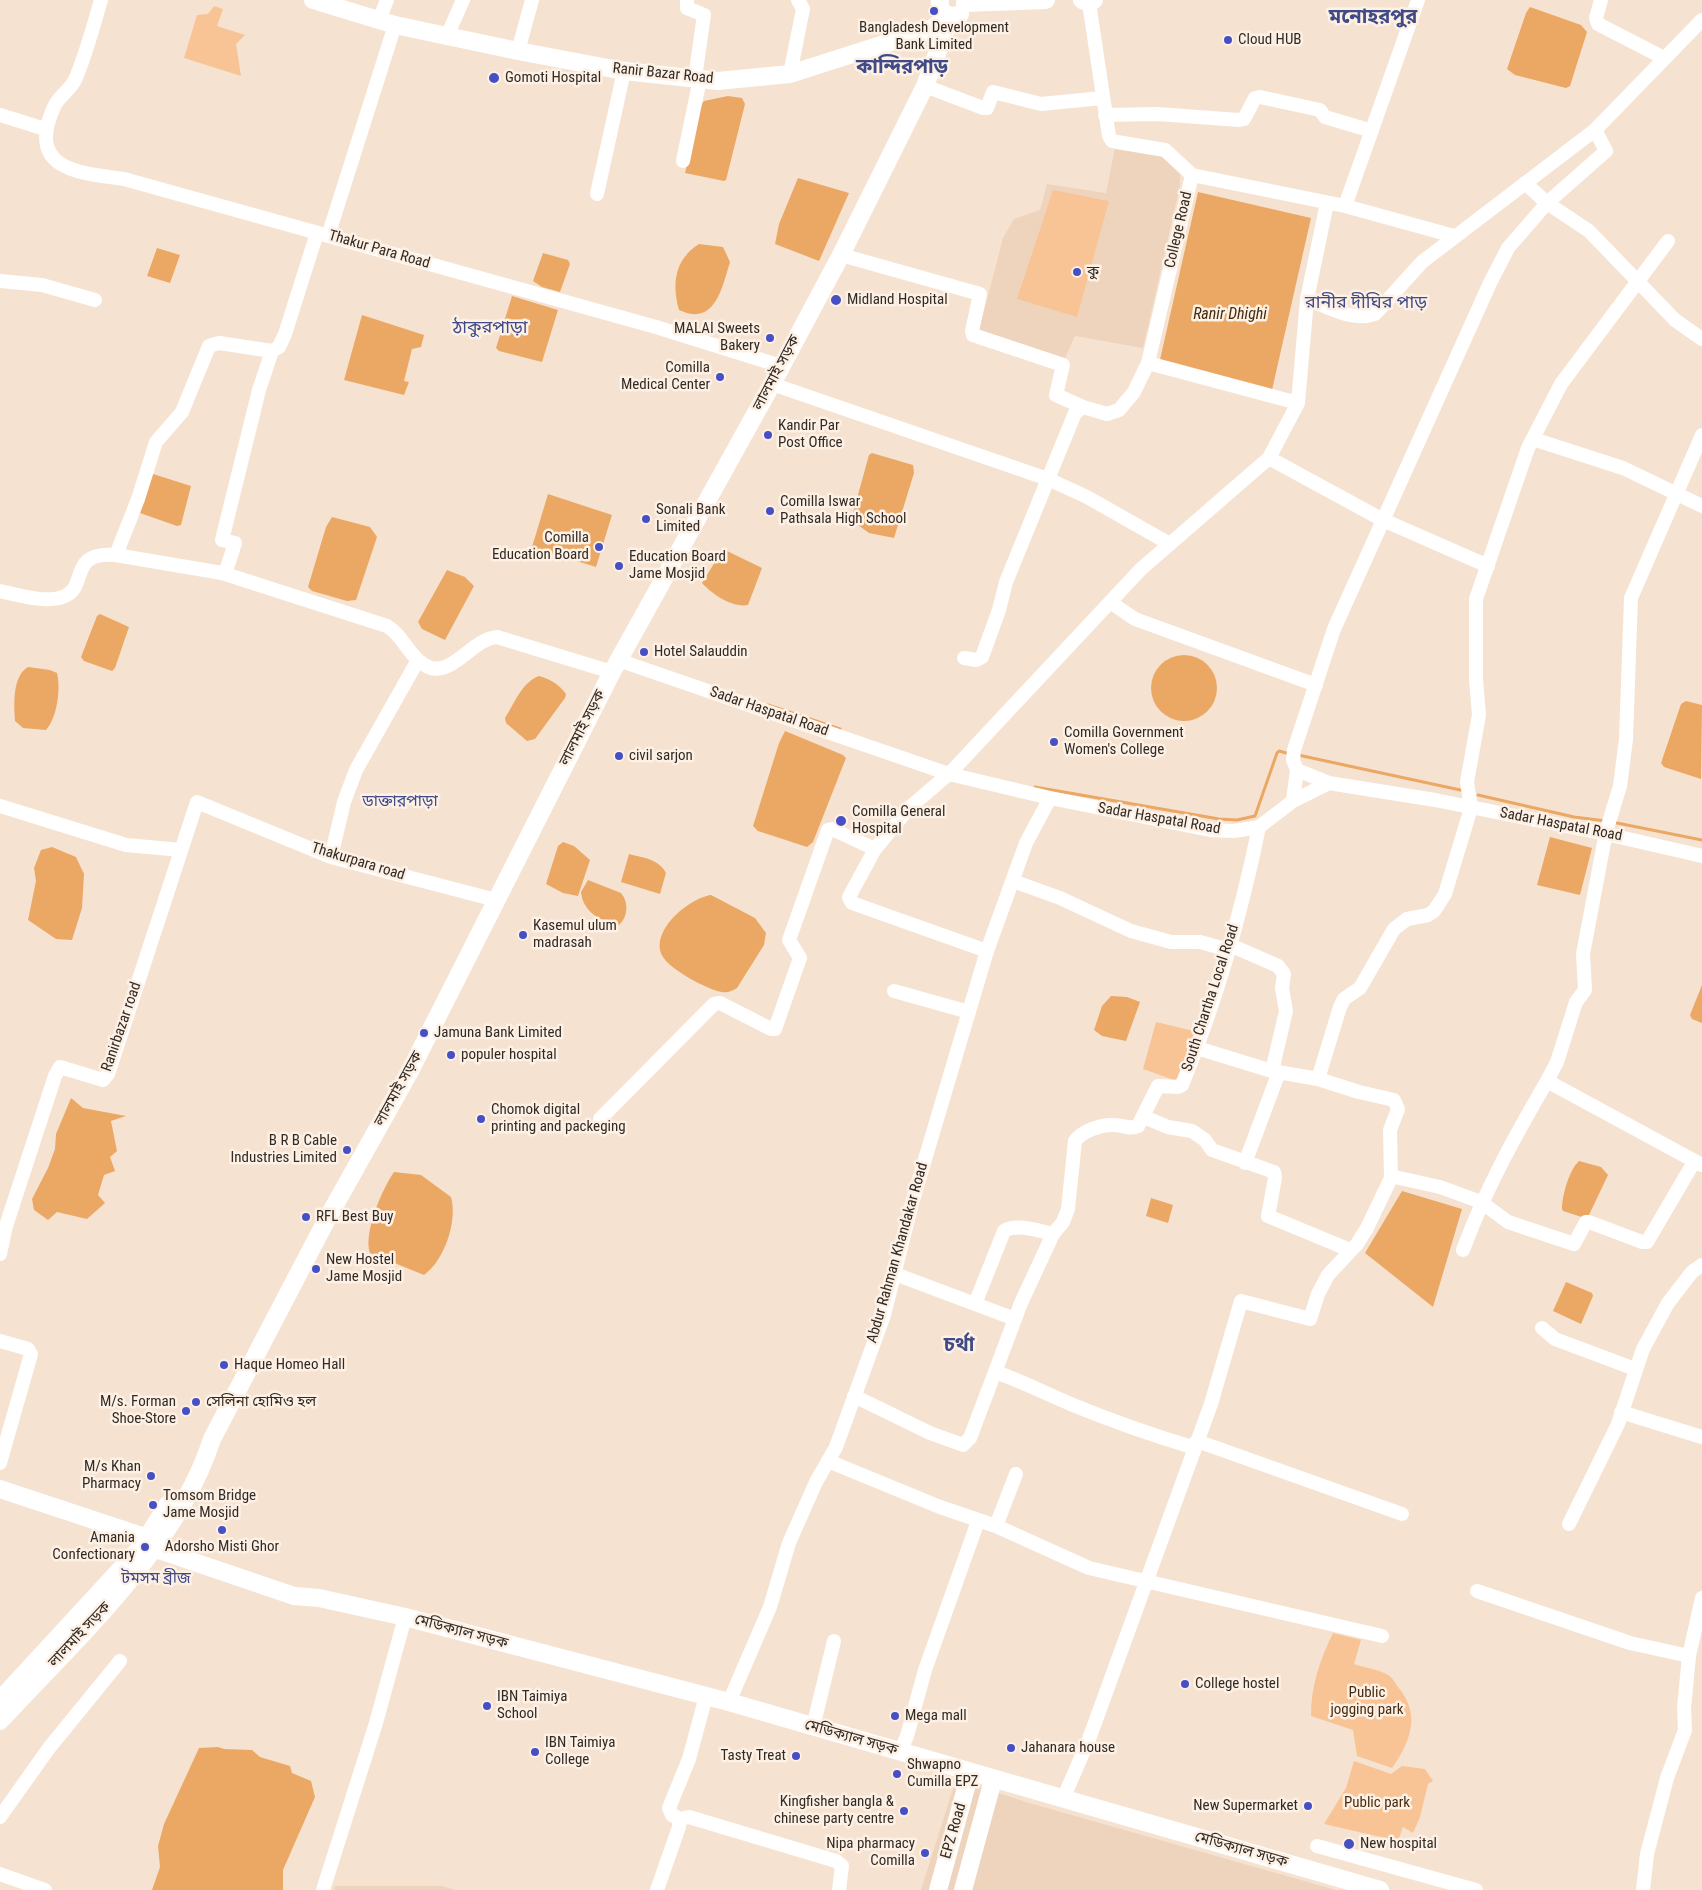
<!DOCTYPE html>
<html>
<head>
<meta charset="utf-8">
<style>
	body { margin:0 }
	canvas { display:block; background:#f6e2d0 }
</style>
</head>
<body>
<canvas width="1702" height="1890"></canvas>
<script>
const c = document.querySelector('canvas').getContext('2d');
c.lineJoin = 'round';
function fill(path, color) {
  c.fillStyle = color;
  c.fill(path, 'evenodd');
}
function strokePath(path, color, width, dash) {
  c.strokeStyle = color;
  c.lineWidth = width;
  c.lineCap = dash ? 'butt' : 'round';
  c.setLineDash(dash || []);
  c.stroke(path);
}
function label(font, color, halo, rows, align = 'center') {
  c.font = font + ' "Roboto Condensed","Noto Sans Bengali",sans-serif';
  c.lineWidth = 5;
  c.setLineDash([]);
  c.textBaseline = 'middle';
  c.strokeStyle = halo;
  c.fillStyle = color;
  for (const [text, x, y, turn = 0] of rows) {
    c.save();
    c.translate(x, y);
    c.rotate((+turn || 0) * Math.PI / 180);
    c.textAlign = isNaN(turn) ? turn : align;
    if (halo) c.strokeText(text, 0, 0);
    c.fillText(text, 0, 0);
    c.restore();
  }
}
const built = new Path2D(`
	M1115,148L1159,153L1180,169V186L1143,348L1075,336L1064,360L978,334L1003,238L1014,219L1040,210L1047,184L1106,193Z
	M956,1779L1026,1802L1336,1890H921Z
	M335,1886H442L455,1890H334Z`);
const green = new Path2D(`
	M214,6L223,9L217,26L245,35L236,44L241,76L184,58L197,15L208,14Z
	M1053,190L1109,201L1077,317L1017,299Z
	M1156,1022L1198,1032L1180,1077L1174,1080L1143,1069Z
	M1333,1633L1361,1640L1354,1664C1365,1668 1378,1669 1388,1675C1392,1677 1395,1683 1398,1687C1421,1714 1411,1741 1392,1768L1357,1756L1353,1730L1311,1716C1311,1685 1320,1660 1333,1633Z
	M1354,1761L1391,1774L1402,1766L1425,1769L1433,1781L1428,1784L1420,1817L1413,1833L1403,1827L1398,1841L1324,1824L1346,1788Z`);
const water = new Path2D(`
	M1530,7L1581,25L1587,32L1570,86L1566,88L1515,75L1507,69L1526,13Z
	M728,96L742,98L745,104L726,180L724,181L685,173L701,105L704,101Z
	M798,178L849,193L819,261L775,244L779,224Z
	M1198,192L1311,218L1272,390L1159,364Z
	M699,244L723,247L730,262C722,288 715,327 679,310C672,284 674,260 699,244Z
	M157,248L180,255L170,283L147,276Z
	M543,253L568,260L570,264L560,292L542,287L533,281Z
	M512,296L558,310L542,362L499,351L496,348Z
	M362,315L424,335L421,347L412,349L404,381L409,382L404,395L344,380Z
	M872,453L913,465L914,473L894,538L869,533L851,520L869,455Z
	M150,473L191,486L181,525L177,526L140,513Z
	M548,494L612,515L596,567L532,547Z
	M332,517L370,527L377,537L356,600L347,601L312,591L308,587L326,527Z
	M723,549L762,568L748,605C732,608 712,594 702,583Z
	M447,570L465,577L474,586L445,640L422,629L418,622Z
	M100,614L129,627L115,668L112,671L84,661L81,657L97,616Z
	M1151 688a33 33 0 1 1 66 0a33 33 0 1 1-66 0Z
	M28,667L50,670L57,673C61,689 57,718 46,730L23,728L15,721C14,706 12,676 28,667Z
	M539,676C550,679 559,684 566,694L565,698L535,739L527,741L506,723L505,718C514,704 522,682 539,676Z
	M1686,701L1702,705L1701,779L1664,767L1661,763L1681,704Z
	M785,731L843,755L846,758L813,842L807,847L758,831L753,826L779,743Z
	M1550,837L1592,848L1580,895L1537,885Z
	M563,842L574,846L590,860L578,896L563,893L546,884L558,846Z
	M52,847L76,857L84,874L82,908L72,940L56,939L28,920L36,881L34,868L41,850Z
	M629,854C644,858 659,859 666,873L660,894L621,882Z
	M588,880L621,893C629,902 628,917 619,925C600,921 583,912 581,892Z
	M711,895L755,918L766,933L764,945L737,988C732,991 728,993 722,992C708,990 671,970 663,957C648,932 689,898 711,895Z
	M1702,985V1023L1692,1019L1690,1015Z
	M1111,996L1127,997L1140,1002L1126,1041L1102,1036L1094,1030L1102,1006Z
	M71,1098L83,1108L126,1116L111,1121L117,1151L110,1157L115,1171L104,1175L98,1195L105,1203L87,1219L57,1212L48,1220L34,1210L32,1199L48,1168L55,1149L56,1134Z
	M1579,1161L1601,1167L1608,1175L1589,1215L1585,1218L1563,1211L1562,1209C1562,1196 1569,1170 1579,1161Z
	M394,1172L421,1175L451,1197C458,1221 444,1261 424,1275L370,1253C363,1234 382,1189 394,1172Z
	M1402,1191L1462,1209L1433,1307L1365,1253Z
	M1151,1198L1173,1205L1168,1223L1146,1216Z
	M1566,1282L1592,1293L1593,1296L1581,1324L1553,1311Z
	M218,1747L224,1749L252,1750L260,1757L290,1766L292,1773L311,1781L315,1797L283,1870V1890H152L160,1867L158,1846L164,1824L199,1748Z`);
const stream = new Path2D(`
	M768,705L840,729
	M1298,755L1465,791
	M1035,787L1219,819L1237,820L1255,816L1277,753L1279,751L1290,754
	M1478,795L1574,817L1606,821
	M1612,822L1702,840`);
const minor = new Path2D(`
	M101,0C93,27 86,55 75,80C70,90 58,97 54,107C26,169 77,173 124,179L656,327L781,366
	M687,0V8L704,15L695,78
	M1601,0L1596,18L1598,24L1664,58
	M379,20L387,0
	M447,36L463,0
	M518,51L532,0
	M790,74L803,9L798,0
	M925,86L983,108H987L993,92L1041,104L1102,98
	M0,115L45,129
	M1105,115L1157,114L1239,120L1244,119L1255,98L1260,97L1320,110L1325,117L1372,131
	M683,161L700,79
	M1192,175L1345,206L1454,236
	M1525,183L1547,203L1589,231L1675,320L1702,339
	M597,194L624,71
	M1345,206L1418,0
	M328,236L395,25
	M841,255L980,294L972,331L973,335L1063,365L1056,395L1083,407
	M0,281L42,285L95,300
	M1307,299L1327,203
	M1148,363L1298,403
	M772,384L1048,479L1087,497L1170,544
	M1533,439L1623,468L1702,506
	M1269,458L1383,520L1488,566
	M116,555L138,499L156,442L182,412L209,346L219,343L272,351
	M225,574L235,543L222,540L259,390L272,351L279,347L285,334L317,233
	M0,591C18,595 48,604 65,596C88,586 68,551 116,555L222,573L387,626C402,635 406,650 419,661C448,687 469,639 497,637L612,672
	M1110,602L1135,619L1316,685
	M964,658L976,660L982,657L999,610L1006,582L1075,413L1083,407L1107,414L1119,410L1134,392L1148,363L1192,175L1165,150L1117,142L1112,141L1109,136L1089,3
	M618,660L949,774L1050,798L1210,830L1234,831L1259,827L1293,801L1329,783
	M1297,770L1329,783L1435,800L1606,834L1702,856
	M1293,801L1297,770L1293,760L1294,750L1334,629L1490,283L1508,248L1547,203L1606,151L1595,130
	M0,806L126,845L181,850
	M875,849L849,897L852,903L987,951
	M331,857L344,802L356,770L418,660
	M1013,881L1060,898L1131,931L1171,942H1200L1229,950
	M1230,945L1278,966L1284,974L1282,988L1286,1011L1272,1071
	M894,991L969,1012
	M1197,1048L1272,1071L1318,1079L1359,1092L1394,1100L1398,1109L1390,1130L1391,1178
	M1318,1079L1340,1007L1344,999L1360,988L1394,929L1407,919L1428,915L1434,911L1445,894L1471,808L1467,782L1479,715L1476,680V599L1528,448L1561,384L1668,241
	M1144,1117L1168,1127L1192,1131L1205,1140L1212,1150L1274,1172L1275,1178L1268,1216L1350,1250
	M600,1119L714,1004L720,1003L771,1029H775L800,958L789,940L828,830L832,829L875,849L909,808L951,772L1141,569L1269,458L1298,403L1307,299C1328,307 1353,322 1375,314L1422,262L1595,130L1702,20
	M1245,1163L1279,1072
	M1702,1165L1547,1081L1557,1062L1576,1002L1585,990L1583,954L1606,832L1620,786L1626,739L1631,598L1702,435
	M1463,1250C1486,1188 1514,1138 1547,1081
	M0,1254L6,1226L55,1076L60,1067L103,1080L108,1074L197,802L331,857L496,900
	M895,1274L1015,1319
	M975,1304L1004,1231C1017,1223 1039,1231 1053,1234
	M1542,1328L1555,1339L1635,1369
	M0,1341L28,1349L31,1354L0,1463
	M995,1372L1021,1303L1053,1234L1063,1222L1068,1209L1075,1141C1082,1131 1102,1124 1114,1125C1124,1125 1129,1130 1138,1126L1158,1086L1178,1087L1182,1085C1216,1002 1241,915 1259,827
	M854,1396L930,1433L963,1445L970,1438L995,1372C1022,1381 1046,1394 1073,1405C1112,1421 1152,1435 1192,1447L1197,1441L1402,1514
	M1621,1412L1702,1437
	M828,1461L940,1507L996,1526L1089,1568L1382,1636
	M1569,1524L1618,1424L1643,1349L1668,1303L1692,1272L1702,1265
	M996,1526L1016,1474
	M1477,1591L1630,1643L1689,1656
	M729,1702L770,1607L789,1543L816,1482L836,1447L884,1315L912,1203L987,951L1026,843L1050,798
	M813,1727L834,1641
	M900,1752L907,1736L925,1670L978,1521
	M1063,1799L1089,1739L1211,1404L1241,1301L1310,1319L1318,1294L1328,1275L1357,1244L1367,1228L1391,1178L1395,1177L1440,1187L1481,1202L1508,1222L1574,1244L1586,1222H1589L1642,1242H1647L1694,1162
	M0,1817L49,1748L120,1661
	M680,1819L689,1817L836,1861L842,1866L839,1890
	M1317,1846L1476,1890
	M0,1874L45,1890
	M323,1890L376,1723L405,1617
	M657,1890L679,1827L680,1819L672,1815L669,1808L689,1759L706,1696
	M1643,1890L1647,1854L1667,1778L1685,1730L1684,1708L1689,1656L1702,1598`);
const major = new Path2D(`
	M313,0L395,25L518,51L624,71L718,81L790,74L931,29L949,16
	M940,0C938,13 949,19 960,14
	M1082,0L1089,3L1094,0
	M965,3L1046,0
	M0,1489L148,1538
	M156,1549L294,1596L319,1598L405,1617L729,1702L1380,1890
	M0,1700L141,1547L168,1504
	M0,1721C76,1639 177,1548 212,1439L327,1219L410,1071L612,672L772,384L841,255L925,86L951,16
	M938,1890L970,1773
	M963,1890L993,1780`);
const markers = [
	[934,11,5,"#464fc4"],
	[1228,40,5,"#464fc4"],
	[494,78,6,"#464fc4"],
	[1077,272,5,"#464fc4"],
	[836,300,6,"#464fc4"],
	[770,338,5,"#464fc4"],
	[720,377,5,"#464fc4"],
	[768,435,5,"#464fc4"],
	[770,511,5,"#464fc4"],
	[646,519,5,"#464fc4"],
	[599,547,5,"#464fc4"],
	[619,566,5,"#464fc4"],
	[644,652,5,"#464fc4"],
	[1054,742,5,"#464fc4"],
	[619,756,5,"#464fc4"],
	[841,821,6,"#464fc4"],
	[523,935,5,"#464fc4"],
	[424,1033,5,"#464fc4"],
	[451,1055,5,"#464fc4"],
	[481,1119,5,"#464fc4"],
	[347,1150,5,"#464fc4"],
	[306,1217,5,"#464fc4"],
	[316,1269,5,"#464fc4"],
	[224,1365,5,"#464fc4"],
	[196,1402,5,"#464fc4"],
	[186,1411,5,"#464fc4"],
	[151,1476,5,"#464fc4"],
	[153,1505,5,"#464fc4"],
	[222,1530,5,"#464fc4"],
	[145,1547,5,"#464fc4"],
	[1185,1684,5,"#464fc4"],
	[487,1706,5,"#464fc4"],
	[895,1716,5,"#464fc4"],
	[1011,1748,5,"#464fc4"],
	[535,1752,5,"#464fc4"],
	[796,1756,5,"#464fc4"],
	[897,1774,5,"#464fc4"],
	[1308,1806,5,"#464fc4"],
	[904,1811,5,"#464fc4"],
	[1349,1844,6,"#464fc4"],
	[925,1853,5,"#464fc4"]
];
const poiNames = [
	["Bangladesh Development",934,28,"center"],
	["Bank Limited",934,45,"center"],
	["Cloud HUB",1238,40],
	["Gomoti Hospital",505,78],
	["কু",1087,272],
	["Midland Hospital",847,300],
	["MALAI Sweets",760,329,"right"],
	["Bakery",760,346,"right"],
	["Comilla",710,368,"right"],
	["Medical Center",710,385,"right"],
	["Kandir Par",778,426],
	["Post Office",778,443],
	["Comilla Iswar",780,502],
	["Pathsala High School",780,519],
	["Sonali Bank",656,510],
	["Limited",656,527],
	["Comilla",589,538,"right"],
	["Education Board",589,555,"right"],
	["Education Board",629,557],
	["Jame Mosjid",629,574],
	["Hotel Salauddin",654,652],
	["Comilla Government",1064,733],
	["Women's College",1064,750],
	["civil sarjon",629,756],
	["Comilla General",852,812],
	["Hospital",852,829],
	["Kasemul ulum",533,926],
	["madrasah",533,943],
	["Jamuna Bank Limited",434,1033],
	["populer hospital",461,1055],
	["Chomok digital",491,1110],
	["printing and packeging",491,1127],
	["B R B Cable",337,1141,"right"],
	["Industries Limited",337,1158,"right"],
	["RFL Best Buy",316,1217],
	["New Hostel",326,1260],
	["Jame Mosjid",326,1277],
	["Haque Homeo Hall",234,1365],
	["M/s. Forman",176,1402,"right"],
	["Shoe-Store",176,1419,"right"],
	["সেলিনা হোমিও হল",206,1402],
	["M/s Khan",141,1467,"right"],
	["Pharmacy",141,1484,"right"],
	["Tomsom Bridge",163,1496],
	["Jame Mosjid",163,1513],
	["Amania",135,1538,"right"],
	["Confectionary",135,1555,"right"],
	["Adorsho Misti Ghor",222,1547,"center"],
	["College hostel",1195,1684],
	["IBN Taimiya",497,1697],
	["School",497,1714],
	["Mega mall",905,1716],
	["IBN Taimiya",545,1743],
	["College",545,1760],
	["Jahanara house",1021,1748],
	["Tasty Treat",786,1756,"right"],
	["Shwapno",907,1765],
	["Cumilla EPZ",907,1782],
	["Kingfisher bangla &",894,1802,"right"],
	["chinese party centre",894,1819,"right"],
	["New Supermarket",1298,1806,"right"],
	["Nipa pharmacy",915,1844,"right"],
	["Comilla",915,1861,"right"],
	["New hospital",1360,1844]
];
const streetNames = [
	["Ranir Bazar Road",663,74,6],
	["College Road",1179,230,-77],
	["Thakur Para Road",379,250,16],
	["লালমাই সড়ক",777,373,-62],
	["Sadar Haspatal Road",769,712,19],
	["লালমাই সড়ক",583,728,-63],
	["Sadar Haspatal Road",1159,819,10],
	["Sadar Haspatal Road",1561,825,11],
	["Thakurpara road",358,862,17],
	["South Chartha Local Road",1211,998,-72],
	["Ranirbazar road",122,1027,-71],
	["লালমাই সড়ক",399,1089,-61],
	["Abdur Rahman Khandakar Road",898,1253,-74],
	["মেডিক্যাল সড়ক",461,1632,15],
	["লালমাই সড়ক",80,1635,-47],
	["মেডিক্যাল সড়ক",851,1738,16],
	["EPZ Road",954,1831,-74],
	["মেডিক্যাল সড়ক",1241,1850,16]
];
const parkNames = [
	["Public",1367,1693],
	["jogging park",1367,1710],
	["Public park",1377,1803]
];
const waterNames = [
	["Ranir Dhighi",1230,315]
];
const neighbourhoodNames = [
	["ডাক্তারপাড়া",400,802],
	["টমসম ব্রীজ",156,1579]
];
const quarterNames = [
	["রানীর দীঘির পাড়",1366,303],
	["ঠাকুরপাড়া",490,328]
];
const districtNames = [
	["মনোহরপুর",1373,18],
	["কান্দিরপাড়",902,68],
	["চর্থা",959,1346]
];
fill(built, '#efd4bd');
fill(green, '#f8c495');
fill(water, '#eba865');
strokePath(stream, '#eba865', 3);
strokePath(minor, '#fff', 14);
strokePath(major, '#fff', 18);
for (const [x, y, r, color] of markers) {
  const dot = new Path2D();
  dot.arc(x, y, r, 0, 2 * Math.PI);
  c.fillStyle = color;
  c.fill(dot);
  strokePath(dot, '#fdf1e6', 2);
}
label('15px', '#322a23', '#fdf1e6', poiNames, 'left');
label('15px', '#322a23', '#fdf1e6', streetNames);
label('15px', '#482d10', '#fdf1e6', parkNames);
label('italic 16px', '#452a0d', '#fdf1e6', waterNames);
label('16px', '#404a86', '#fdf1e6', neighbourhoodNames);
label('18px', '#404a86', '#fdf1e6', quarterNames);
label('bold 20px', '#404a86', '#fdf1e6', districtNames);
</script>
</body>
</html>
